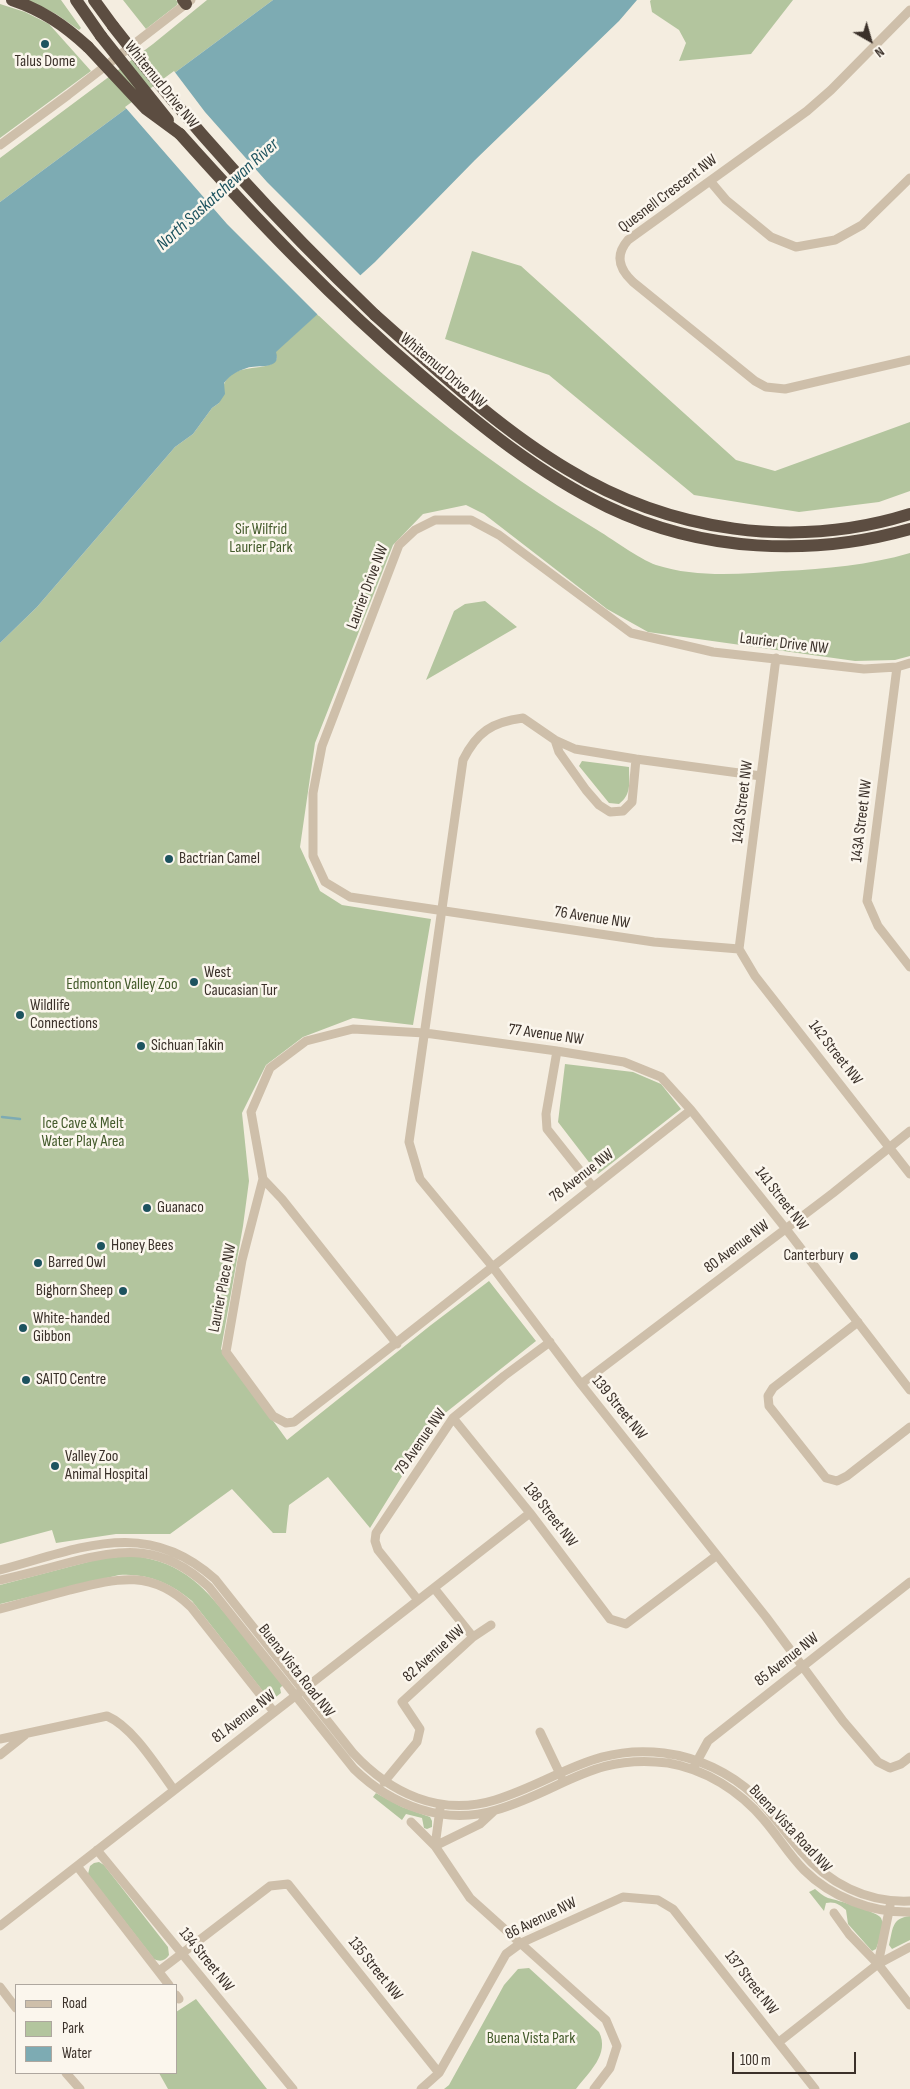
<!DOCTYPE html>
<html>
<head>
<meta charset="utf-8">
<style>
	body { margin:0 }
	#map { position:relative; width:910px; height:2089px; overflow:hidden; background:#f4ede0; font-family:"Sofia Sans Condensed",sans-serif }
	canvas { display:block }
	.legend { position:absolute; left:15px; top:1984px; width:162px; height:90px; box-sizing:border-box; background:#fbf6ed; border:1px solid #aea79f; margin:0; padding:6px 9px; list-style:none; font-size:15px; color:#3b312a }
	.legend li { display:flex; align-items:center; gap:10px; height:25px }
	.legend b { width:25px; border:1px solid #aea79f }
	.north { position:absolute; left:845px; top:15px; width:50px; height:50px; -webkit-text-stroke:4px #fbf6ed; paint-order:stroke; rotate:142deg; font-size:14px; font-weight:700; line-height:20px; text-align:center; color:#3b312a }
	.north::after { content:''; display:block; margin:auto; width:18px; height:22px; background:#3b312a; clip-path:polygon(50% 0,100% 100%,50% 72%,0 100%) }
	.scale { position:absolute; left:732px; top:2052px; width:124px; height:22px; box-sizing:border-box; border:2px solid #3b312a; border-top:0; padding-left:6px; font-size:15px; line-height:18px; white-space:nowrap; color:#3b312a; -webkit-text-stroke:4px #fbf6ed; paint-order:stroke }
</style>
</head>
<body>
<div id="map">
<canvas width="910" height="2089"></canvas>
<ul class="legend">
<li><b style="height:6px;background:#cebfaa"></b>Road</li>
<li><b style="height:14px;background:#b3c59e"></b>Park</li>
<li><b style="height:14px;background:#7dabb3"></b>Water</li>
</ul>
<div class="north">N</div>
<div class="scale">100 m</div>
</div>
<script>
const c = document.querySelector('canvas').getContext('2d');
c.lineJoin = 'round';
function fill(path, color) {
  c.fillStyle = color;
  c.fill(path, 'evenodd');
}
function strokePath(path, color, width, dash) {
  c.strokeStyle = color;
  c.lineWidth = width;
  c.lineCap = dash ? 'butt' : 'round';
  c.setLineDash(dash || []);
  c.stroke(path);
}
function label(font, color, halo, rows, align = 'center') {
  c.font = font + ' "Sofia Sans Condensed",sans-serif';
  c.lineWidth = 5;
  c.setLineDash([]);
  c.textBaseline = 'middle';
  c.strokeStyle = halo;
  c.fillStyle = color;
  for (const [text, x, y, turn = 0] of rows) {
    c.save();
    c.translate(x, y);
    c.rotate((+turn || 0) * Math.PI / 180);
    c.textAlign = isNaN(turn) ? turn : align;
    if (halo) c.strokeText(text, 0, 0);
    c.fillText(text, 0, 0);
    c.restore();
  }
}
const green = new Path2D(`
	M27,0H61L81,28L79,30L56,14Z
	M123,0H176L178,2L177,5L146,29Z
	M207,0H273L0,202V158L153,44Z
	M651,0H793L751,54L679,61L686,43L679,30L652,12L650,1Z
	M0,4L25,12L49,24L91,71L0,138Z
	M472,251L521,266L736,460L775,471L910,422V491L879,502L799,512L694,495L549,375L445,339Z
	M317,314C402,395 494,468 594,528C611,538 639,559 656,565C696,578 742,574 783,571C826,569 869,565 910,553V656L895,660L855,661L648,632L607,609L484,514L466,505L423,514L393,545L315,743L300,847L320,891L342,905L431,919L413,1025L353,1018L303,1037L266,1065L242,1113L249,1181L243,1226L221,1349L287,1440L431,1325L489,1281L536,1341L444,1414L404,1473L370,1528L328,1477L289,1505L286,1533H273L232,1489L170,1534H116L56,1543L52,1530L0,1544V643L37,607L175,447L193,434L212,408L219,403C221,397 222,389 224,384C234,360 271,374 277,358L275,352Z
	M485,601L517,627L426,680L454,611L465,604Z
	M582,761L629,767C629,783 632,794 619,804L609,803L579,766Z
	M565,1064L633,1072L661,1084L681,1109L598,1174L558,1122Z
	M133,1556C185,1562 206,1589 237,1628C252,1647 267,1666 283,1685L280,1688L281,1693L272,1700L269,1699L192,1601C171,1583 147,1573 119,1575L0,1604V1585L103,1558Z
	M376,1793L402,1807L430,1817L432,1821V1827L427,1829L424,1828L422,1818L406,1814L402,1820L373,1797Z
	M99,1862L104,1865L168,1947L169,1955C165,1961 160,1962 154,1959L88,1874L90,1866L94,1863Z
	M815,1889C819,1892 823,1896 828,1898C837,1900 878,1912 881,1918C886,1927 879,1940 876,1949L872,1951L848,1924L846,1910C840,1905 835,1901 826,1903L824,1911L809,1892Z
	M910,1916V1940L892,1949L889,1945C893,1930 891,1918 910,1916Z
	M529,1968L599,2032C610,2054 589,2072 576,2089H444L449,2085L504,1985L518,1969Z
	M196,1999L267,2089H168L159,2073H176V2012Z`);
const water = new Path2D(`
	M273,0H637L619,21L475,160L375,262L276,352C282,371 257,364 247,368C237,371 230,375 224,383L225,394L219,403L212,408L193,434L175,447L37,607L0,643V202Z`);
const pier = new Path2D(`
	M174,71L205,112L267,182L362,277L319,316L227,224L125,107Z`);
const stream = new Path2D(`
	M2,1117L20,1119`);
const minor = new Path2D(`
	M910,10L831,90L807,111L628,240C615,255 619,269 633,282L755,381L766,387L785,389L910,360
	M0,145L68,95L191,0
	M710,181L726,200L771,237L796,247L835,240L862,225L910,178
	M897,667L867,901L878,926L910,967
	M555,740L575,749L636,759L761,776
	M636,759L632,802L623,811L610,812L599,805L586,790L559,752L555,740L523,718C492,722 477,732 463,760L409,1142L420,1179L492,1266L581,1384L766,1617L843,1721L878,1762L890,1768L901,1764L910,1757
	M739,949L654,942L350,897L325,882L313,856V793L322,746L399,545L415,530L435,520H471L499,535L631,633L713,652L864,669L897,667L910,663
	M739,949L776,658
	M739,949L755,976L910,1174
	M557,1051L546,1114L547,1129L593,1187
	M691,1110C558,1214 428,1320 294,1422L286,1423L273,1416L226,1352L242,1260L263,1179L251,1112L270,1068L306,1041L353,1029L425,1033L557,1051L624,1062L661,1077L691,1110L786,1229L910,1390
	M263,1179L282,1199L397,1344
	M858,1322L773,1388L768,1396L769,1406L826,1478L837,1481L847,1476L910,1427
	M581,1384L833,1193L910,1131
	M453,1418L530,1513L610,1619L626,1624L716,1556
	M0,1570C79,1549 145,1516 215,1579L353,1753C390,1793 440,1817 495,1800C557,1781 593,1744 664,1753C697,1757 731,1773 755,1796C772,1812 785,1833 801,1851C828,1883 867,1903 910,1901
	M0,1580C22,1575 45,1569 67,1563C124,1548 163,1544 209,1587L354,1769C391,1805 444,1826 496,1810C562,1791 592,1753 668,1763C705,1769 740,1791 764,1820C778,1836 789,1855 804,1870C831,1897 872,1913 910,1912
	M434,1588L473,1637
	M418,1600L378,1550L375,1541L376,1533L453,1418L504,1376L550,1342
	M0,1609C23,1603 47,1596 70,1590C118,1578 152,1569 191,1607L274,1712
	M540,1732L561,1776
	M0,1739L107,1716C133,1727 157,1767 174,1790
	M0,1755L25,1735
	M695,1765L708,1741L910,1582
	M384,1782L417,1742L420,1729L402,1702L473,1637L491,1625
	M411,1822L435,1846L470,1898L606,2020L617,2046L610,2068L594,2089
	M435,1846L480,1824L494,1811
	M435,1846L440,1809
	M97,1850L293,2089
	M77,1866L169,1985
	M834,1913L849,1934L878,1964L910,2005
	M0,1926L530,1513
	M878,1964L890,1906
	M159,1971L270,1886L288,1884L439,2073
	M0,1987L16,2008
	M176,1995L179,1999
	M779,2042L878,1964L910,1947
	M66,2073L80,2089
	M421,2089L439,2073L506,1954L521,1943L623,1897L658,1900L673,1909L815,2089`);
const highway = new Path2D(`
	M12,0C42,10 64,25 88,47
	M76,0L101,36
	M94,0L113,26
	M183,0L186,4
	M180,134C256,219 334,301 421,375C478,424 539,474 608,507C702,552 811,557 910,529
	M375,315C436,369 497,427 567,469C670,532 795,550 910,514`);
const highwayBridge = new Path2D(`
	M113,26C193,130 281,225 375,315
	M101,36L168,120
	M88,47L146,109L180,134`);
const markers = [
	[45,44,5,"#1d535f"],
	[169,859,5,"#1d535f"],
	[194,982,5,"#1d535f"],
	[20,1015,5,"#1d535f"],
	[141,1046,5,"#1d535f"],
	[147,1208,5,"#1d535f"],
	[101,1246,5,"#1d535f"],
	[854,1256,5,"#1d535f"],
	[38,1263,5,"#1d535f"],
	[123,1291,5,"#1d535f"],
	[23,1328,5,"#1d535f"],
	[26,1380,5,"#1d535f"],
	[55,1466,5,"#1d535f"]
];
const poiNames = [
	["Talus Dome",45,62,"center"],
	["Bactrian Camel",179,859],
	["West",204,973],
	["Caucasian Tur",204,991],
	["Wildlife",30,1006],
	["Connections",30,1024],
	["Sichuan Takin",151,1046],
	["Guanaco",157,1208],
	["Honey Bees",111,1246],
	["Canterbury",844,1256,"right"],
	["Barred Owl",48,1263],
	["Bighorn Sheep",113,1291,"right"],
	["White-handed",33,1319],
	["Gibbon",33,1337],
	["SAITO Centre",36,1380],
	["Valley Zoo",65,1457],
	["Animal Hospital",65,1475]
];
const streetNames = [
	["Whitemud Drive NW",161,85,51],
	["Quesnell Crescent NW",668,194,-37],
	["Whitemud Drive NW",443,371,40],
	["Laurier Drive NW",368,587,-69],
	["Laurier Drive NW",784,644,7],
	["142A Street NW",743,802,-83],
	["143A Street NW",862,821,-83],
	["76 Avenue NW",592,918,9],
	["77 Avenue NW",546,1035,8],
	["142 Street NW",835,1053,52],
	["78 Avenue NW",582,1176,-38],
	["141 Street NW",781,1199,52],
	["80 Avenue NW",737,1247,-37],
	["Laurier Place NW",223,1288,-79],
	["139 Street NW",619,1408,51],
	["79 Avenue NW",421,1442,-55],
	["138 Street NW",550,1515,52],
	["82 Avenue NW",434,1654,-42],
	["85 Avenue NW",787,1660,-38],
	["Buena Vista Road NW",296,1671,52],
	["81 Avenue NW",244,1717,-38],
	["Buena Vista Road NW",790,1829,47],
	["86 Avenue NW",541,1919,-26],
	["134 Street NW",206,1960,51],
	["135 Street NW",375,1969,51],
	["137 Street NW",751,1983,52]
];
const parkNames = [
	["Sir Wilfrid",261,530],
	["Laurier Park",261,548],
	["Edmonton Valley Zoo",122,985],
	["Ice Cave & Melt",83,1124],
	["Water Play Area",83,1142],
	["Buena Vista Park",531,2039]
];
const waterNames = [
	["North Saskatchewan River",218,195,-42]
];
fill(green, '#b3c59e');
fill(water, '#7dabb3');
fill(pier, '#f4ede0');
strokePath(stream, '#7dabb3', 2.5);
strokePath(minor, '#cebfaa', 9);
strokePath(highway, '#5c4d41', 12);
strokePath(highwayBridge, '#5c4d41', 12);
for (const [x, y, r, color] of markers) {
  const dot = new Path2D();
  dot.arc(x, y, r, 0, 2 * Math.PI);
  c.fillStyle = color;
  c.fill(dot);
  strokePath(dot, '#fbf6ed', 2);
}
label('16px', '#3b312a', '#fbf6ed', poiNames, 'left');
label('16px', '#3b312a', '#fbf6ed', streetNames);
label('16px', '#445b2c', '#fbf6ed', parkNames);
label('italic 18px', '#1d535f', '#fbf6ed', waterNames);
</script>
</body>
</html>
